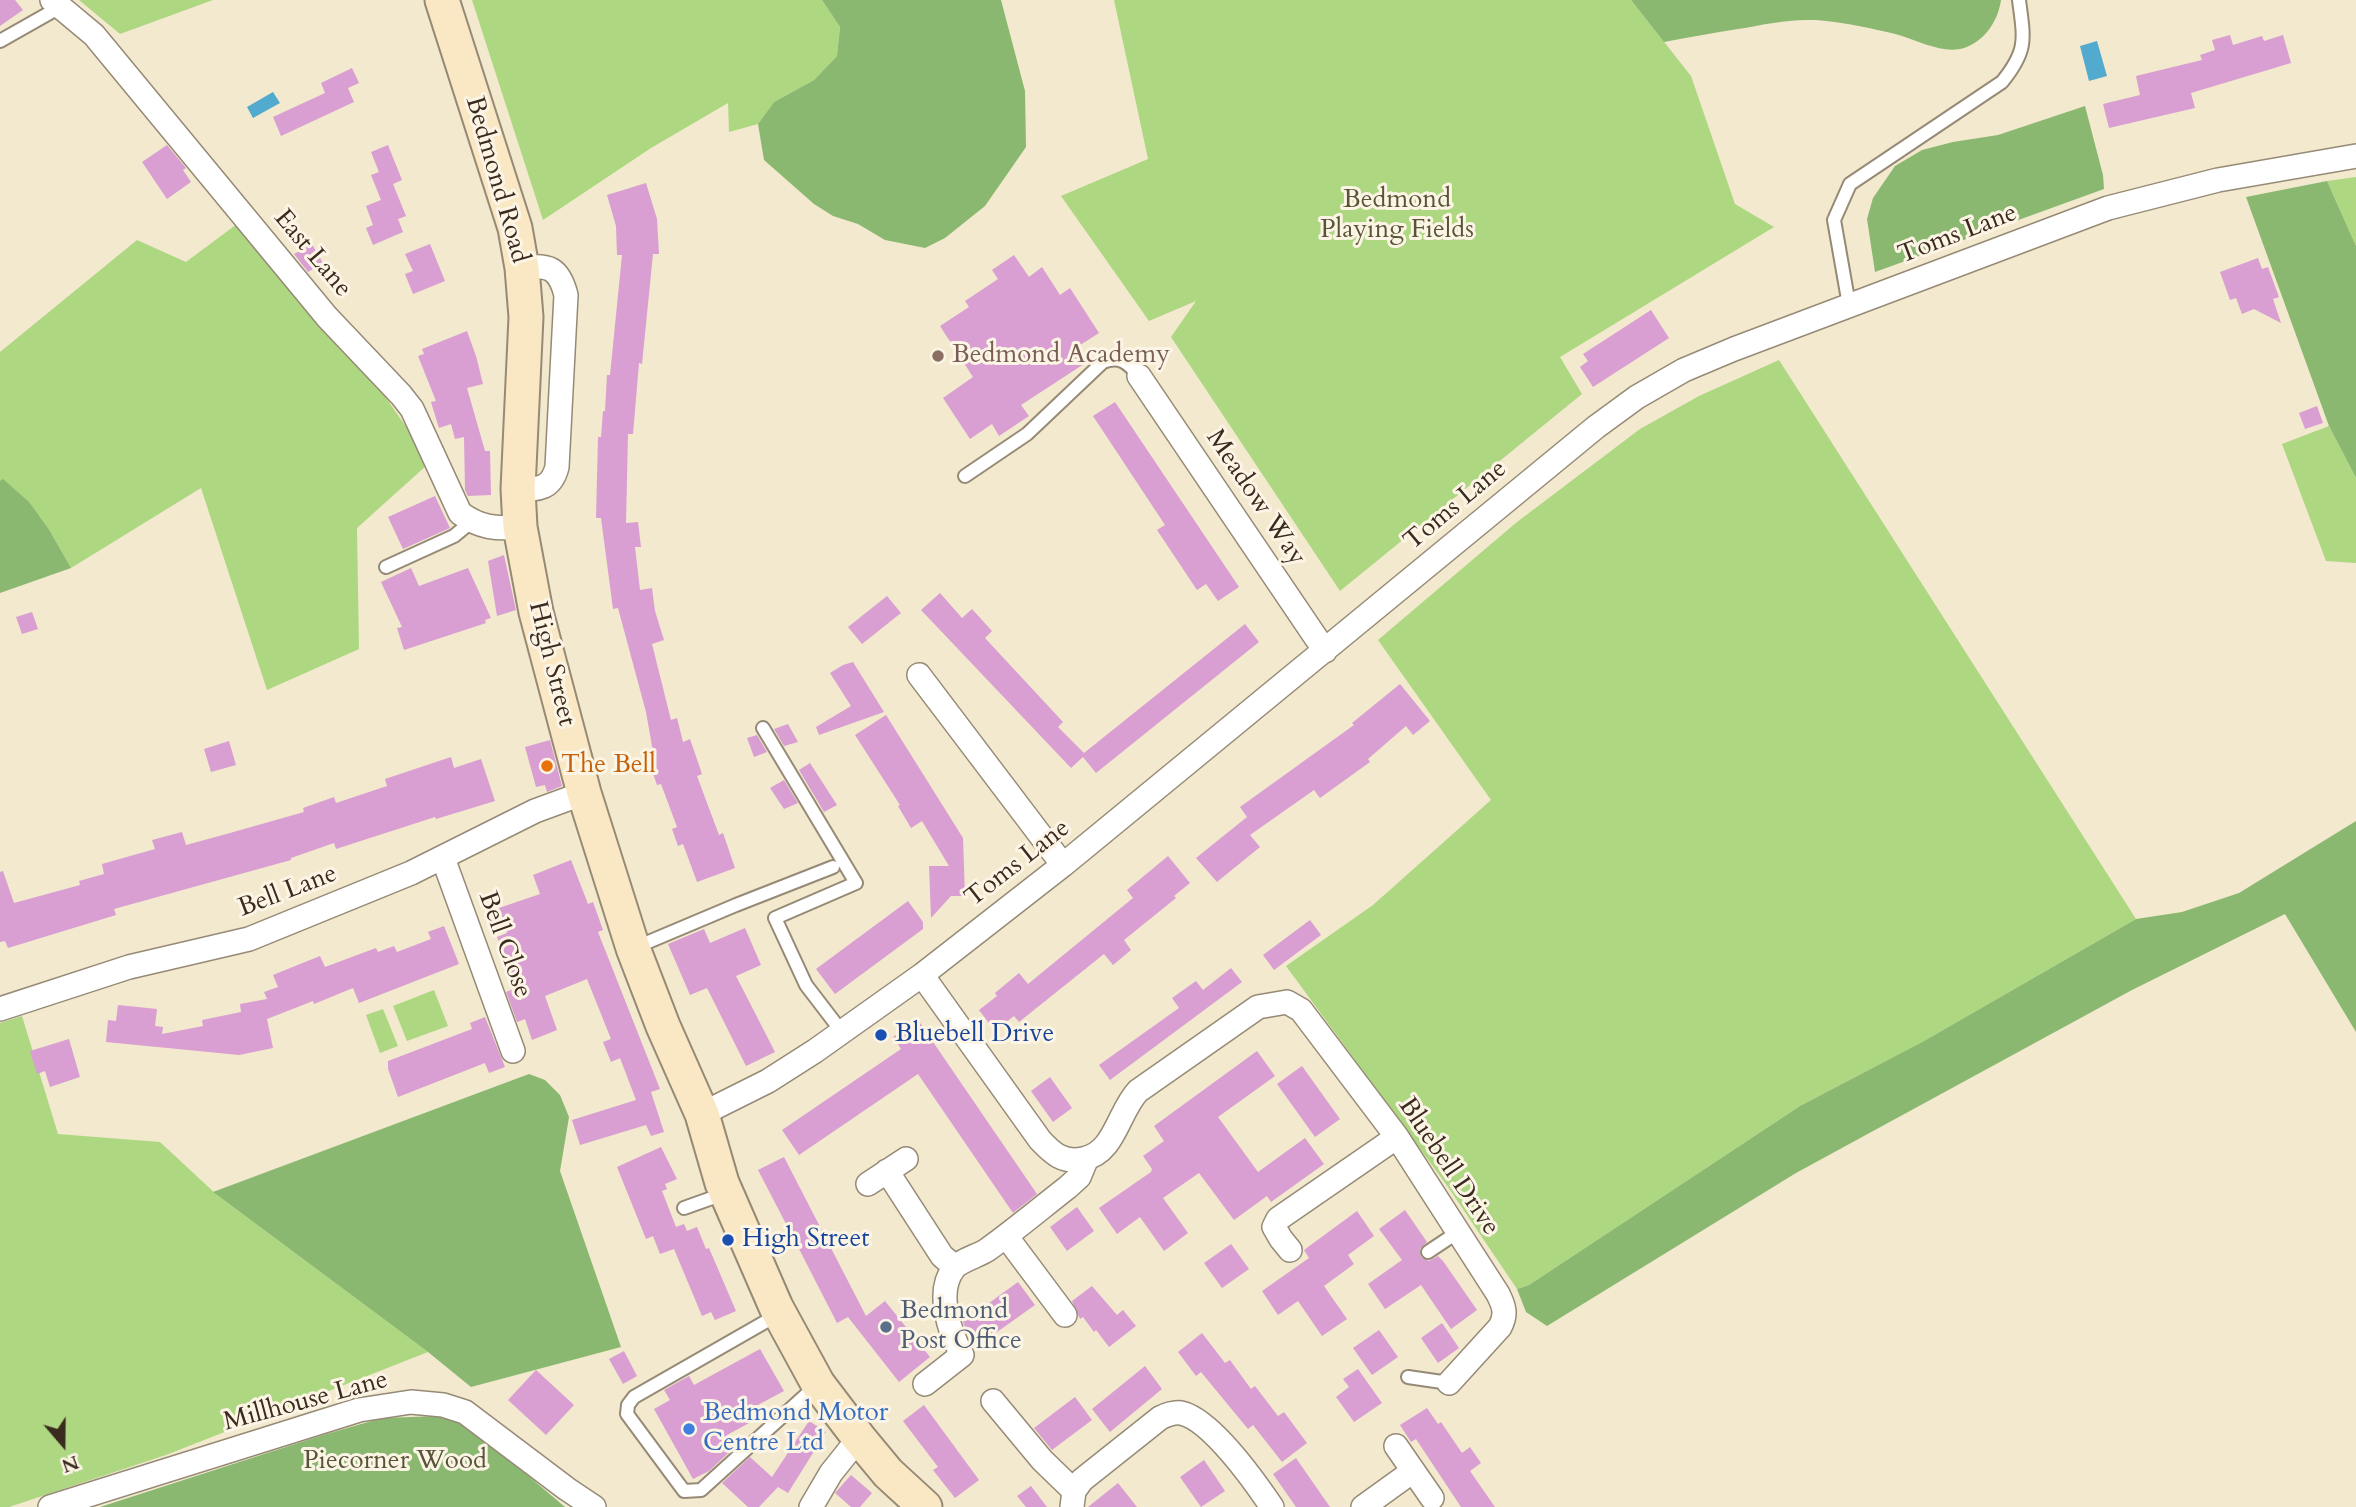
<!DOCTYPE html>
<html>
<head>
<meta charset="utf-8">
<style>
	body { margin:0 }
	#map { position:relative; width:2356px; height:1507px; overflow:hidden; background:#f2e9ce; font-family:Cardo,serif }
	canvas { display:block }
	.north { position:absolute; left:28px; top:1409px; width:70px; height:70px; -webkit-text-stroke:5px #fcf5e5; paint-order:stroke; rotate:160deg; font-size:19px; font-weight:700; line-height:28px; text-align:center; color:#3b2a1e }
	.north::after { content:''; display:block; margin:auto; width:24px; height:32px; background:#3b2a1e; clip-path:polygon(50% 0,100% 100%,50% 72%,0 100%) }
</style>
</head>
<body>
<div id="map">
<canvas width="2356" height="1507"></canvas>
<div class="north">N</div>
</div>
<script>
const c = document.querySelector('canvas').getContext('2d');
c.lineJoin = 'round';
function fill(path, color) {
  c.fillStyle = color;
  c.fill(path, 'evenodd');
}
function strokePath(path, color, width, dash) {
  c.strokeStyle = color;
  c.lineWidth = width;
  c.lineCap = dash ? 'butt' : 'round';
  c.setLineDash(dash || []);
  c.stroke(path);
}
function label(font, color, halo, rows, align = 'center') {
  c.font = font + ' Cardo,serif';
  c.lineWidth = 6;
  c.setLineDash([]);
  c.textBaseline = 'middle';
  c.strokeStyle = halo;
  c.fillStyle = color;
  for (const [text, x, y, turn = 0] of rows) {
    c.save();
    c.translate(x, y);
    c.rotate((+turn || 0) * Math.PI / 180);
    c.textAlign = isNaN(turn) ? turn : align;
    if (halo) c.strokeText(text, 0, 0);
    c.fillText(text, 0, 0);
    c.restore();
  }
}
const green = new Path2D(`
	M79,0H213L120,34Z
	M472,0H822L840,27L837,56L814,80L774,102L758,124L729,132L728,103L651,148L543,220Z
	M1114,0H1631L1691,76L1735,204L1774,227L1560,357L1582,394L1340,591L1171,337L1196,301L1149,321L1061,196L1148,159Z
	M2356,177V246L2327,181Z
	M241,221L382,392L411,434L427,465L357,528L359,649L267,690L201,488L71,568L50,531L0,481V352L137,240L186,262Z
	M1779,360L2136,919L1924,1041L1800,1106L1529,1285L1517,1289L1448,1187L1286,966L1373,905L1491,800L1378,640L1517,522L1640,429L1699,396Z
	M2329,426L2356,478V563L2326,561L2282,444Z
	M434,990L448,1026L407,1041L393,1006Z
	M383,1009L398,1046L380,1053L366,1015Z
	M22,1016L58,1134L160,1142L217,1195L428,1352L166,1455L9,1507H0V1023Z`);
const forest = new Path2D(`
	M822,0H1001L1025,91L1026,147L985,206L945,238L925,248L885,240L858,224L833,216L814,204L764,160L758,124L774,102L814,80L837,56L840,27Z
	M1631,0H2001C1998,21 1985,41 1964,48C1944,54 1921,42 1902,36C1882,30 1833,20 1812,20C1787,19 1762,25 1738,29C1713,33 1689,37 1664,42Z
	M2085,106L2103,175L2104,189L1875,272L1867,219L1873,198L1895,166L1922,150L1953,142L1998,135Z
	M2327,181L2356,246V478L2329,426L2246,197Z
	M3,479L29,502L50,531L71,568L0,593V481Z
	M2356,821V1032L2285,914L2132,990L1796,1173L1547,1326L1526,1312L1517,1289L1529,1285L1800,1106L1924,1041L2136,919L2182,912L2239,893Z
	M529,1074L545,1080L560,1095L569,1117L560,1171L621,1347L471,1387L428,1352L213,1192Z
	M440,1416L473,1429L565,1507H100L323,1435L382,1418Z`);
const water = new Path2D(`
	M2097,41L2107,76L2089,81L2080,46Z
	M273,92L280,103L253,118L247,107Z`);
const building = new Path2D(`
	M0,0H15L23,10L0,26Z
	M2230,35L2233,45L2262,36L2264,41L2283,35L2291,63L2191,93L2195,108L2109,128L2103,104L2140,95L2136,76L2202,60L2200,55L2215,50L2212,40Z
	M352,68L359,83L348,88L354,102L281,136L273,117L325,93L321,83Z
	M167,145L186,168L183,170L191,182L167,199L142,162Z
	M388,145L402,180L393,184L406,216L398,219L403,232L373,245L366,228L373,225L366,206L381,200L371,175L379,172L371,152Z
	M646,183L657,219L659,254H653L642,364L639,363L633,434H628L626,523L638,522L641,547H635L640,590L652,588L655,611L664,640L652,644L671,720L677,718L683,742L690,739L702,774L697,776L719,835L723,833L735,868L697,882L683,844L678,846L672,829L677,827L661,784L657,785L650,765L655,763L646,712L618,608L613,609L601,518H596L598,437H601L603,411H605L607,375H610L622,255H617L616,226L607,195Z
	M312,244L323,263L308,272L294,254Z
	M430,244L445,281L413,294L405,274L413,271L405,254Z
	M1014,255L1029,277L1042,267L1060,295L1070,288L1099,333L1077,347L1087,362L1021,405L1029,416L999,436L992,424L970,439L943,398L973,377L940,326L969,307L965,301L998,279L992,270Z
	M2258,258L2262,269L2268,267L2279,297L2273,299L2281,323L2254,309L2242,314L2236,298L2230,300L2220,272Z
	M1651,310L1669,338L1593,387L1580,367L1588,361L1583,354Z
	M467,331L476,356L483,384L467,388L485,451H490L491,495L468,496L465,490L464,437L455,439L451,424L439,428L431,402L436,401L418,356L424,354L422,349Z
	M1115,402L1239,587L1218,601L1206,584L1197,590L1157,530L1165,525L1093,416Z
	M2317,406L2323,423L2305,429L2299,413Z
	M435,496L450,528L403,549L388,517Z
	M504,555L516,610L497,616L488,561Z
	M411,568L419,586L468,568L491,618L485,620L486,623L404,650L397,628L402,627L381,582Z
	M940,593L962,618L972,609L992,631L985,638L1063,722L1058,727L1084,753L1245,624L1259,642L1096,773L1083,757L1071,768L921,610Z
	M887,596L901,613L862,644L848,627Z
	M32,612L38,629L22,634L16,617Z
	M853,662L884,712L819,735L816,727L851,706L830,673L843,665Z
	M1400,684L1430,721L1413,735L1406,726L1368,759L1370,762L1320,798L1314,790L1250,835L1260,847L1217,882L1196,858L1247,817L1240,807L1354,725L1352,723Z
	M886,715L963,838L965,896H951L931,918L929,866H949L922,821L911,828L898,806L900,805L855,735Z
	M788,724L798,742L784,746L774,729Z
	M757,735L767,752L754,757L747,738Z
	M550,740L562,786L547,792L545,785L536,787L525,747Z
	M229,741L236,765L211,772L204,749Z
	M451,757L454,768L481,759L495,801L436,819L435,817L336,849L334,843L291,858V860L114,909L116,915L8,948L5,941L0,942V872L3,871L14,903L80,885L79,881L104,874L102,864L155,849L152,840L182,832L186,845L230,833L304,812L303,808L334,797L336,803L387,786L385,779Z
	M810,763L837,805L824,812L799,770Z
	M784,780L798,803L784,809L770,788Z
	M1168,856L1190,883L1174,896L1176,898L1124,940L1131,950L1113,965L1104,954L1019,1022L1014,1016L996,1030L992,1027L979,1010L997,996L995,993L1019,973L1028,984L1133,898L1127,890Z
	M571,860L588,904L593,902L603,930L598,932L660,1089L651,1092L664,1132L651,1136L646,1125L580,1145L572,1120L636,1100L620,1058L611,1062L603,1042L611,1039L587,979L545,996L557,1030L532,1040L525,1019L517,1022L506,992L514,989L510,978L513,977L497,937L507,933L499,908L540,894L533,875Z
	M908,901L923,922V929L835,994L816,969Z
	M1310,920L1321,935L1274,970L1263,955Z
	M444,926L459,964L359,1003L353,988L314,1004L313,1001L267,1019L273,1048L239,1055L106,1042L108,1020L116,1021L118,1005L157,1009L155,1026L163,1027L162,1034L203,1026L202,1020L241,1012L240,1004L267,999L264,992L278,987L273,975L320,956L325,967L376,948L378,952L394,946L397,952L431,939L428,932Z
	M745,928L761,965L736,976L775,1052L746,1066L707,988L690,995L668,944L704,929L710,943Z
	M1231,968L1242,982L1110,1080L1099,1065L1179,1008L1172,998L1196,981L1203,990Z
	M485,1017L505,1067L489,1073L485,1063L398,1097L388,1069V1061L472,1029L470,1023Z
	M918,1020L1037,1194L1013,1213L918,1074L799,1155L782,1130L901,1049L893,1037Z
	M69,1039L80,1077L50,1087L45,1071L37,1074L30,1051Z
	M1257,1051L1275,1076L1218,1117L1258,1172L1305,1138L1324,1164L1271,1202L1267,1196L1234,1220L1199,1173L1163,1198L1188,1233L1164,1251L1140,1217L1117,1234L1099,1208L1151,1172L1152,1169L1143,1156L1164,1141L1154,1126Z
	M1302,1066L1340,1119L1315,1137L1277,1084Z
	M1050,1077L1072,1108L1053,1122L1031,1091Z
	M661,1147L677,1179L665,1184L667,1189L662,1191L676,1227L684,1224L687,1231L697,1227L706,1249L709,1248L736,1311L715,1320L711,1312L702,1316L674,1249L660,1254L653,1236L646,1239L617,1167Z
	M784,1157L866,1316L885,1301L930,1357L899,1382L848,1317L837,1323L797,1245L758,1170Z
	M1077,1207L1094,1231L1067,1251L1050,1227Z
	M1405,1210L1427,1242L1420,1249L1421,1257L1429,1261L1438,1256L1443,1261L1477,1310L1451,1329L1421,1285L1385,1309L1368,1284L1402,1260L1379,1229Z
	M1357,1211L1374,1236L1348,1255L1354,1264L1324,1286L1347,1319L1322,1336L1298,1301L1278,1315L1262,1291L1309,1258L1304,1250Z
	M1231,1244L1249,1269L1222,1288L1204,1263Z
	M1018,1282L1035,1305L976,1347L969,1338L963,1322Z
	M1092,1286L1117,1315L1123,1310L1136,1326L1109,1347L1096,1330L1094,1332L1083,1317L1080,1319L1072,1301Z
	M1442,1323L1459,1348L1438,1363L1421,1338Z
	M1379,1330L1398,1357L1372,1375L1353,1348Z
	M1202,1333L1225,1363L1230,1360L1251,1389L1255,1386L1278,1416L1284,1412L1307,1443L1282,1462L1253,1425L1248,1429L1201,1372L1196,1376L1178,1352Z
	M760,1349L784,1391L756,1406L762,1416L727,1435L737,1445L709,1471L693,1479L654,1409L670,1400L664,1390L689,1376L694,1385Z
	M624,1351L637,1376L623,1384L609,1359Z
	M1145,1366L1162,1389L1110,1432L1092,1409Z
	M1358,1369L1382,1403L1354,1422L1336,1397L1349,1387L1343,1379Z
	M536,1370L574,1405L546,1435L508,1400Z
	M1075,1397L1092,1420L1052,1450L1034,1428Z
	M924,1405L979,1480L955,1498L933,1470L938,1467L903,1421Z
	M1427,1408L1438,1424L1441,1422L1462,1453L1470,1447L1481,1463L1470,1471L1495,1507H1461L1416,1439L1411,1442L1400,1425Z
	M809,1421L826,1432L788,1493L778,1487L759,1507H748L722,1483L750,1457L772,1477Z
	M1296,1458L1307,1474L1330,1507H1296L1273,1474Z
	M1204,1460L1225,1491L1201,1507L1180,1477Z
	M851,1475L872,1493L860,1507H851L835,1493Z
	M1118,1483L1137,1507H1088Z
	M1031,1486L1047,1507H1026L1017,1496Z`);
const lane = new Path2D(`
	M0,41L60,7
	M1849,305L1834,220L1850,184L2002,82C2028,50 2024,39 2019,0
	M965,476L1027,434L1103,362C1120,355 1128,363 1139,376
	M386,567L454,536L471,522
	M763,728L856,883L775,918L806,985L842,1032
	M634,948L736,905L833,867
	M684,1208L726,1193
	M1428,1252L1458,1232
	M779,1314L634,1397L628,1405L627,1414L684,1491L701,1490L818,1384
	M1408,1377L1449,1383`);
const street = new Path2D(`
	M52,0L94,35L327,317L401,395L412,409L460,513C480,528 496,529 520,527
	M1139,376L1325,651
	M518,489C538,489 551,490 557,467L566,295C559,268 549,264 522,268
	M919,675L1063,865
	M443,858L513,1051
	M922,975L1040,1140C1053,1154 1063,1163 1083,1159C1115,1153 1118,1112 1138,1091L1258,1007L1287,1002L1301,1010L1397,1137L1498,1294C1504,1306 1507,1314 1500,1327L1449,1383
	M0,1009L129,967L249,939L411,873L535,811L584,793
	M702,1114L768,1081L815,1051L922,975L1063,865L1596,427L1637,397L1684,370L1734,349L2108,208L2218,180L2356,156
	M887,1171L942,1256L955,1267
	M868,1184L906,1159
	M1006,1236L1065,1315
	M1290,1250L1281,1239L1274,1227L1278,1219L1397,1137
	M925,1384L962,1355C950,1333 935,1292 954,1268C961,1260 978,1256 987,1250C1015,1230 1041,1208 1068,1187L1079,1177L1087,1158
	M993,1401L1042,1460L1074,1491
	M1396,1446L1432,1498
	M50,1507L359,1410L411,1402L443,1405L465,1412L567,1489L594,1507
	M811,1507L831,1473L859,1438
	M1072,1507L1074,1491L1082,1480L1160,1418C1166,1415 1173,1412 1181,1413C1211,1419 1255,1482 1272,1507
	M1363,1507L1413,1471`);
const secondary = new Path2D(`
	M442,0L515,228L522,268L526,317L518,489L520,527L536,612L584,793L633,948L663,1026L702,1114L722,1183L776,1307L818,1384L859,1438L888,1473L925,1507`);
const markers = [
	[938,356,7,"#8d6e63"],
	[547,766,7,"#e8710a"],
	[881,1035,7,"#1a4fb4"],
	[728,1240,7,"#1a4fb4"],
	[886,1327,7,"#5c6f8a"],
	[689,1429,7,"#3f7fe0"]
];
const streetNames = [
	["Bedmond Road",496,180,74],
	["Toms Lane",1958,235,-21],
	["East Lane",312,254,50],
	["Meadow Way",1255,498,56],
	["Toms Lane",1456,506,-40],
	["High Street",551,664,76],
	["Toms Lane",1018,864,-38],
	["Bell Lane",288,892,-21],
	["Bell Close",504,945,70],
	["Bluebell Drive",1448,1167,56],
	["Millhouse Lane",306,1402,-15]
];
const parkNames = [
	["Bedmond",1397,201],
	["Playing Fields",1397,231],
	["Piecorner Wood",395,1462]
];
const educationNames = [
	["Bedmond Academy",952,356]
];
const foodNames = [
	["The Bell",561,766]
];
const transitNames = [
	["Bluebell Drive",895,1035],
	["High Street",742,1240]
];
const serviceNames = [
	["Bedmond",900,1312],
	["Post Office",900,1342]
];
const shopNames = [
	["Bedmond Motor",703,1414],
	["Centre Ltd",703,1444]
];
fill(green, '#aed782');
fill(forest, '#8ab870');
fill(water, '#52aacf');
fill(building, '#d99ed2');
strokePath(lane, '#968a76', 16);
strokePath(street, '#968a76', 26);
strokePath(secondary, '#968a76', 37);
strokePath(lane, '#fff', 12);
strokePath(street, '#fff', 23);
strokePath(secondary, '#fae7c3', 33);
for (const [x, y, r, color] of markers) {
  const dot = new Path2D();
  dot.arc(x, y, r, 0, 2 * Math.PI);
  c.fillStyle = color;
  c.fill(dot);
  strokePath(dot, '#fcf5e5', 2.5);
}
label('26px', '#3b2a1e', '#fcf5e5', streetNames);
label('26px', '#585537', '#fcf5e5', parkNames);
label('26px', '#785e54', '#fcf5e5', educationNames, 'left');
label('26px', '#c56008', '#fcf5e5', foodNames, 'left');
label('26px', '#164399', '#fcf5e5', transitNames, 'left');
label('26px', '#4e5e75', '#fcf5e5', serviceNames, 'left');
label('26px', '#366cbe', '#fcf5e5', shopNames, 'left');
</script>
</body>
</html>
